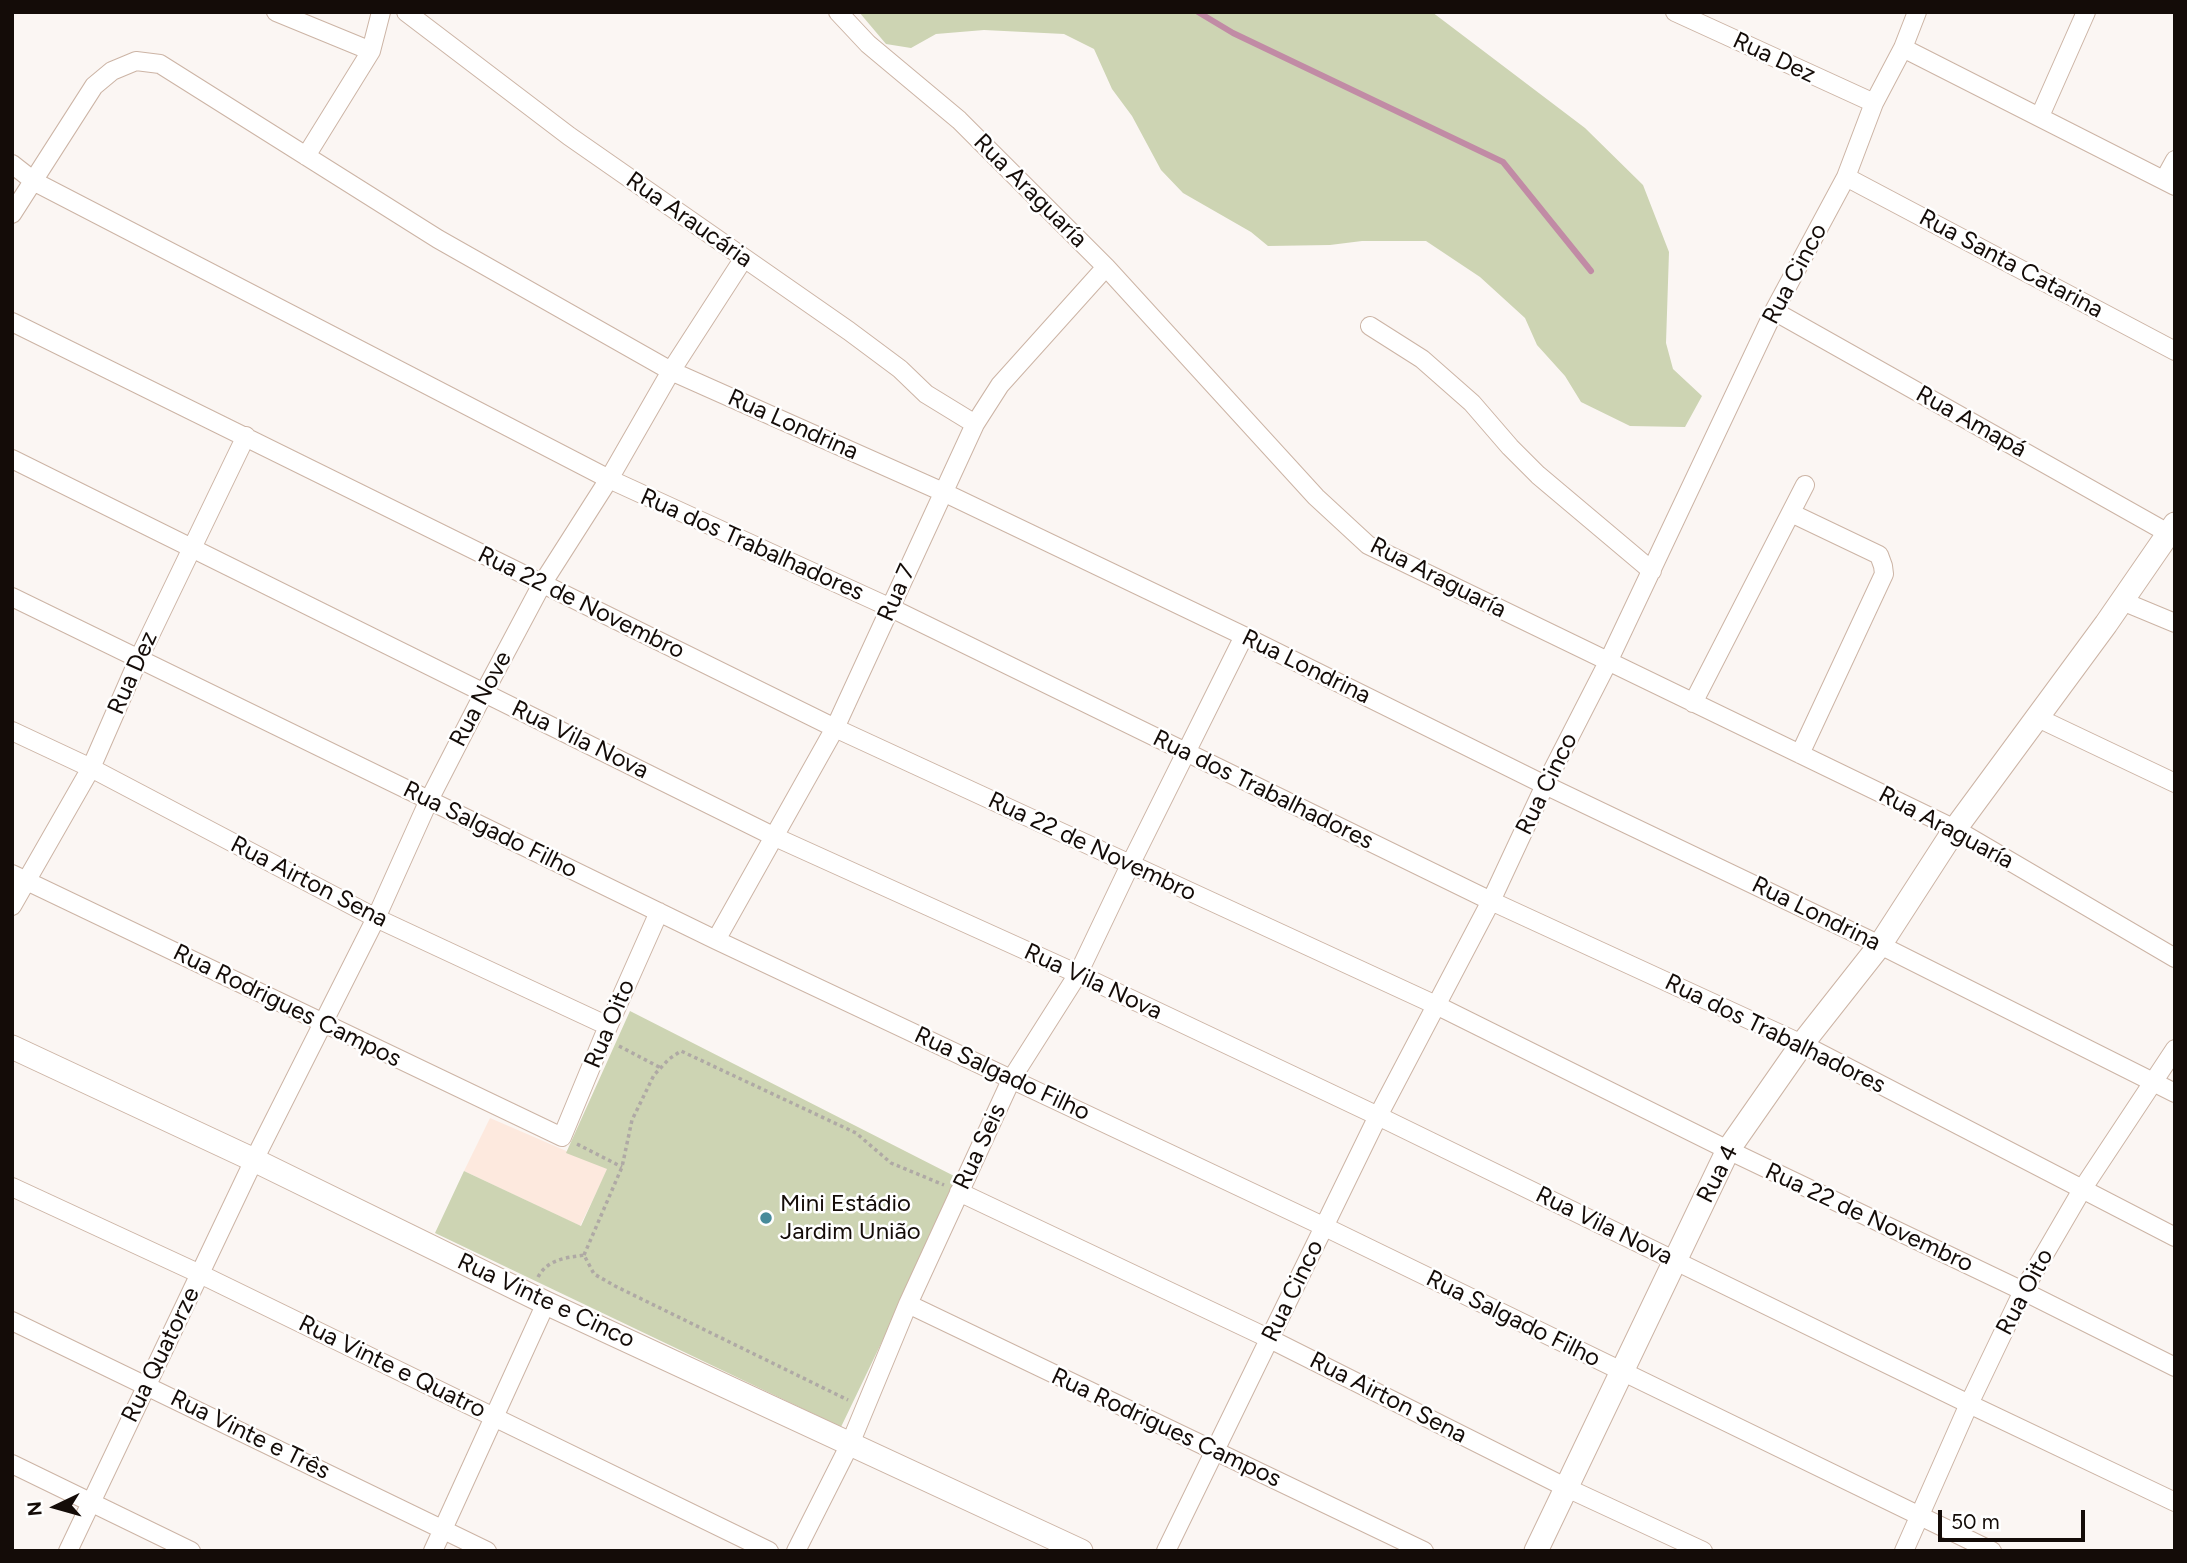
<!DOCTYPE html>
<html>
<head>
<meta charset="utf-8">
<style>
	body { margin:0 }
	#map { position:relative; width:2187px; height:1563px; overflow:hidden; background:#fbf6f3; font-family:Figtree,sans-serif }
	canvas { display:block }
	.frame { position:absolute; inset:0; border:14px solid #140c08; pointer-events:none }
	.north { position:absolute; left:21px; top:1472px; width:70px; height:70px; -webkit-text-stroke:5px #fff; paint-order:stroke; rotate:265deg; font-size:19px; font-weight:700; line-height:28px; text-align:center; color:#140c08 }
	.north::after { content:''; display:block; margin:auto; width:24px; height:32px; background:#140c08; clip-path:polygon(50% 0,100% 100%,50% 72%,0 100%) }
	.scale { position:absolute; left:1938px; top:1510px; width:147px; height:32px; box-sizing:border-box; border:4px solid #140c08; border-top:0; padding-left:9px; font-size:21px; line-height:24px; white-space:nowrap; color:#140c08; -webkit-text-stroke:5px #fff; paint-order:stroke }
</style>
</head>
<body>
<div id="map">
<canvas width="2187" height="1563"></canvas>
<div class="frame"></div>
<div class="north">N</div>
<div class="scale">50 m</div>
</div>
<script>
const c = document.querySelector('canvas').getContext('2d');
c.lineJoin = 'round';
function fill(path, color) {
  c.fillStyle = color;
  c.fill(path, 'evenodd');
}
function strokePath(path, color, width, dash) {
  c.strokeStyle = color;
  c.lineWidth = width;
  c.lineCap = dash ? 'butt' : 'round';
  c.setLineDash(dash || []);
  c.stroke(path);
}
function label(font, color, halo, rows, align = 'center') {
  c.font = font + ' Figtree,sans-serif';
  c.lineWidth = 5;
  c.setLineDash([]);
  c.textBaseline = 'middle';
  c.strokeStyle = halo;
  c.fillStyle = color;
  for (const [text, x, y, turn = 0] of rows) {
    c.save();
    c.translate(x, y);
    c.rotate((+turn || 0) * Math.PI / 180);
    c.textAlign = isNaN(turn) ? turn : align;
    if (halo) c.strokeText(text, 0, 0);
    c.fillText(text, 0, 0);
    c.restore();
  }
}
const built = new Path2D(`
	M490,1118L608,1169L580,1226L464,1171Z`);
const green = new Path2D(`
	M859,12H1432L1585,128L1643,185L1669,252L1666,343L1673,369L1702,396L1685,427L1630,426L1581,402L1565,376L1537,345L1525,318L1480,277L1426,241H1362L1330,245L1268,246L1251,232L1183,193L1161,170L1132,116L1112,89L1094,49L1064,34L984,30L936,34L911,48L886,44Z
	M630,1011L960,1179L841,1427L435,1233L464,1171L581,1226L607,1169L566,1153Z`);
const stream = new Path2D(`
	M1198,12L1233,33L1503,162L1591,271`);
const path = new Path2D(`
	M619,1046L661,1068
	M577,1144L622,1167
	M584,1255L622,1167L632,1120L654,1075L669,1059L681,1051L856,1133L891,1163L944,1185
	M538,1277C548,1259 565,1258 584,1255L594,1274L615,1286L848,1400`);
const street = new Path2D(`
	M276,12L371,51
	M406,12L569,136L849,331L900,369L926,394L975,424
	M838,12L868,44L959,120L1106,267L1316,497L1368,545L1955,829L2175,958
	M1675,12L1874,103
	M1903,48L2175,186
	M2040,116L2086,12
	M306,156L371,51L381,12
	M12,164L35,182L609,479L891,608L1491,901L1802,1044L2175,1237
	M1846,177L2175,351
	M2164,180L2175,160
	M12,214L94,86L112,71L136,61L160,64L438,239L671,371L943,492L1244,636L1545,785L1880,945L2175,1093
	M1774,311L2168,533
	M12,322L835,728L1438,1006L1728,1150L2023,1291L2175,1367
	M1370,326L1422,359L1472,403L1510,447L1538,475L1652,571
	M12,459L775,837L1078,974L1378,1116L1969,1404L2175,1502
	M1791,513L1879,555L1883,566L1884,574L1800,754
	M12,597L716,940L1325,1227L1992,1551
	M2122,601L2175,623
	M1693,703L1805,485
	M2038,718L2175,783
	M12,731L91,768L376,918L608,1026
	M12,874L562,1137L603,1038L659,912
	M12,906L91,768L139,658L246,436
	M716,940L835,728L975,424L1000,385L1106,267
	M12,1187L200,1274L769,1551
	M959,1192L1270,1339L1567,1488L1703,1551
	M908,1304L1424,1551
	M12,1321L487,1551
	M12,1464L191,1551
	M68,1551L254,1160L376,918L429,800L484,693L542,584L609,479L671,371L744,258
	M433,1551L546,1303
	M796,1551L850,1444L908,1304L1012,1078L1078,974L1130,865L1244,636
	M1166,1551L1378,1116L1491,901L1545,785L1608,662L1774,311L1846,177L1874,103L1903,48L1917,12
	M1904,1551L1969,1404L2023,1291L2083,1188L2175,1049`);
const secondary = new Path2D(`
	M12,1047L254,1160L546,1303L1081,1551
	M1536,1551L1728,1150L1802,1044L1880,945L1955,829L2106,624L2175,524`);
const markers = [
	[766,1218,7,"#478b9a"]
];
const streetNames = [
	["Rua Dez",1774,58,25],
	["Rua Araguaría",1030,191,45],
	["Rua Araucária",689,220,35],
	["Rua Santa Catarina",2011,264,28],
	["Rua Cinco",1795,274,-62],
	["Rua Amapá",1971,422,29],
	["Rua Londrina",793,425,24],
	["Rua dos Trabalhadores",752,545,24],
	["Rua Araguaría",1438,578,27],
	["Rua 7",897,593,-66],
	["Rua 22 de Novembro",581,603,26],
	["Rua Londrina",1306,667,26],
	["Rua Dez",133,673,-66],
	["Rua Nove",481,699,-62],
	["Rua Vila Nova",580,740,26],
	["Rua Cinco",1547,784,-64],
	["Rua dos Trabalhadores",1263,790,26],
	["Rua Araguaría",1946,828,28],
	["Rua Salgado Filho",490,830,26],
	["Rua 22 de Novembro",1092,847,25],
	["Rua Airton Sena",309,882,27],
	["Rua Londrina",1816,914,26],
	["Rua Vila Nova",1093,982,25],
	["Rua Rodrigues Campos",287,1006,26],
	["Rua Oito",610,1024,-67],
	["Rua dos Trabalhadores",1775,1034,26],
	["Rua Salgado Filho",1002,1074,25],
	["Rua Seis",980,1147,-65],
	["Rua 4",1718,1174,-63],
	["Rua 22 de Novembro",1869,1218,25],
	["Rua Vila Nova",1604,1226,26],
	["Rua Cinco",1293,1291,-64],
	["Rua Oito",2025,1292,-62],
	["Rua Vinte e Cinco",546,1301,25],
	["Rua Salgado Filho",1513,1319,26],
	["Rua Quatorze",161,1355,-64],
	["Rua Vinte e Quatro",392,1367,26],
	["Rua Airton Sena",1388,1398,27],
	["Rua Rodrigues Campos",1166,1428,25],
	["Rua Vinte e Três",250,1435,26]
];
const poiNames = [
	["Mini Estádio",780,1204],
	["Jardim União",780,1232]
];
fill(built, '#fde9de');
fill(green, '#cdd4b3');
strokePath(stream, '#c18ba5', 6);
strokePath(street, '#ccb4a5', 20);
strokePath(secondary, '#ccb4a5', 25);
strokePath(path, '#afa9a5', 3.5, [3.5, 3.5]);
strokePath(street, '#fff', 18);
strokePath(secondary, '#fff', 23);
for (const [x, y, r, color] of markers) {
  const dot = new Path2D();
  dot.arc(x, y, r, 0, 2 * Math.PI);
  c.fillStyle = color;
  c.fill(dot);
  strokePath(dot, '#fff', 2.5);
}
label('24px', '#140c08', '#fff', streetNames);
label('24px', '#140c08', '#fff', poiNames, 'left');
</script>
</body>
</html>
